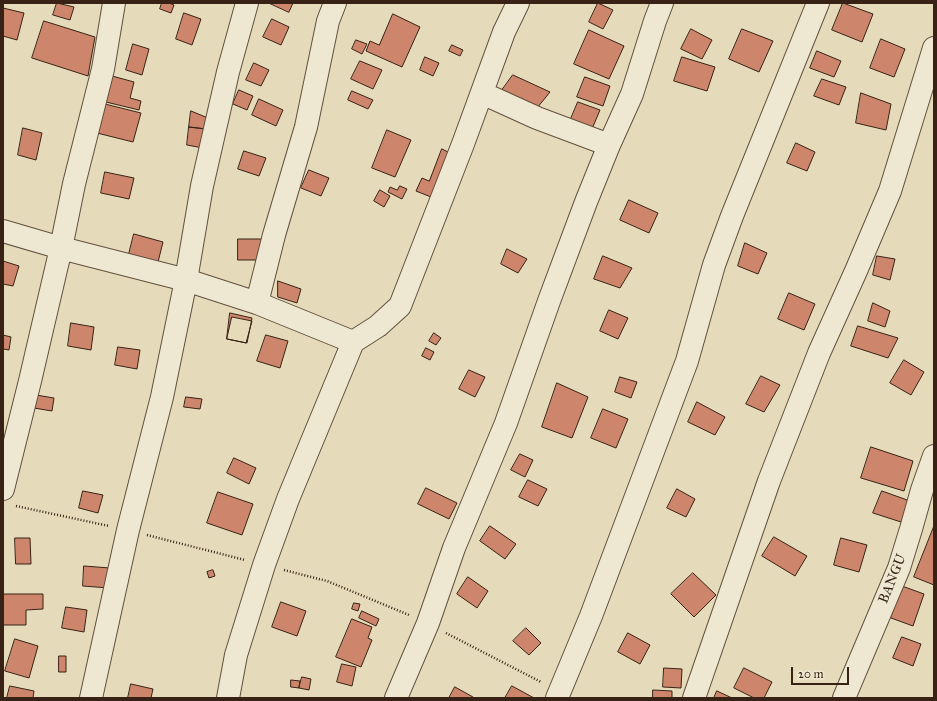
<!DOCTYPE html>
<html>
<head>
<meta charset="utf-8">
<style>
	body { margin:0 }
	#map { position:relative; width:937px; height:701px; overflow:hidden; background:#e5dbba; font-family:"IM FELL Great Primer",serif }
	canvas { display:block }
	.frame { position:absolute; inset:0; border:4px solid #372215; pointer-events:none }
	.scale { position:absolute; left:791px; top:667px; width:58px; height:18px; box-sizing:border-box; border:2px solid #372215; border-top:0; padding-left:5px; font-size:12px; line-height:14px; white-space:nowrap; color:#372215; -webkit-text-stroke:3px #eee8d2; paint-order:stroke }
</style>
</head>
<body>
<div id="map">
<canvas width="937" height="701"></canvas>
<div class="frame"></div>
<div class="scale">20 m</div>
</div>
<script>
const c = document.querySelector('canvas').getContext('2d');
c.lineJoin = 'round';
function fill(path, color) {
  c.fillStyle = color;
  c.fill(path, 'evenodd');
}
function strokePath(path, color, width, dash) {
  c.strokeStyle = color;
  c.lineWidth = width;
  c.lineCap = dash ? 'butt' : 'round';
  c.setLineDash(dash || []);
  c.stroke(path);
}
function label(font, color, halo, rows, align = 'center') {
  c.font = font + ' "IM FELL Great Primer",serif';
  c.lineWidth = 3.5;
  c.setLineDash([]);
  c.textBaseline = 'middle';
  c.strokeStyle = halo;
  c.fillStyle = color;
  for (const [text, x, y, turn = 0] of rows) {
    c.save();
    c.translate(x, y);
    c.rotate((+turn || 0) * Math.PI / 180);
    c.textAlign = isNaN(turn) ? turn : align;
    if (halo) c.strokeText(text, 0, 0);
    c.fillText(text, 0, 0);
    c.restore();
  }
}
const building = new Path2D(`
	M57,3L74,7L70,20L53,15Z
	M162,3H169L174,5L171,13L160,9Z
	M269,3H293L289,12Z
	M598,3L613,10L603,29L589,22Z
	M843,3L873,14L862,42L832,30Z
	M3,8L24,13L17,40L3,36Z
	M184,13L201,19L192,45L176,39Z
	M393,14L420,27L402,67L366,51L370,41L379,45Z
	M272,19L289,27L281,45L263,37Z
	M44,21L95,37L88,76L32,58Z
	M691,29L712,40L702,59L681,49Z
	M742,29L773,41L759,72L729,59Z
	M589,30L624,46L609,79L574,64Z
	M881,39L905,49L894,77L870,68Z
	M356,40L367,44L362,54L352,49Z
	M133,44L149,49L142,75L126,70Z
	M452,45L463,50L460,56L449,51Z
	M817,51L841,61L834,77L810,68Z
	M425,57L439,63L433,76L420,70Z
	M682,57L715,67L707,91L674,81Z
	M360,61L382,70L373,89L351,79Z
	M254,63L269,70L261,86L246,80Z
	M513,75L550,92L533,113L497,97Z
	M112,76L134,82L130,98L141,101L139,110L106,102Z
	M585,77L610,86L603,106L577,97Z
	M822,79L846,87L839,105L814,96Z
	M239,90L253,96L247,110L233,104Z
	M352,91L373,100L368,109L348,100Z
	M861,93L891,104L886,130L856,123Z
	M259,99L283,110L276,126L252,115Z
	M578,102L600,110L592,129L570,121Z
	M105,104L141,113L133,142L97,133Z
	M191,111L208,118L206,129L189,127Z
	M189,127L206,129L203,148L187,145Z
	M23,128L42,133L36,160L18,155Z
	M387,130L411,140L395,177L372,168Z
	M796,143L815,152L807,171L787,163Z
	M442,149L450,153L431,197L416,191L422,178L429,181Z
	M244,151L266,158L259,176L238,169Z
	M309,170L329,178L321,196L301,188Z
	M105,172L134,178L129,199L101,193Z
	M400,186L407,189L402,199L388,192L390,187L397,190Z
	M380,190L390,196L384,207L374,201Z
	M629,200L658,213L649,233L620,220Z
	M134,234L163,242L156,270L127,262Z
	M238,239H265V260H238Z
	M745,243L767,253L758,274L738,266Z
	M507,249L527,259L518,273L501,264Z
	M603,256L632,268L620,288L594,279Z
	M877,256L895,259L890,280L873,275Z
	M3,261L19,266L13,286L3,284Z
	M278,281L301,289L297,303L278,297Z
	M789,293L815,304L804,330L778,319Z
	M873,303L890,311L885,327L868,321Z
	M609,310L628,318L618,339L600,331Z
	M230,313L252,318L247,343L227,339Z
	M232,317L252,321L246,343L227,339Z
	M71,323L94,327L91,350L68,346Z
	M858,326L898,338L888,358L851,346Z
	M434,333L441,338L436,345L429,341Z
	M3,335L11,337L9,350L3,349Z
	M266,335L288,341L280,368L257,361Z
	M118,347L140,350L137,369L115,365Z
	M426,348L434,352L430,360L422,356Z
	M904,360L924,372L911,395L890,383Z
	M469,370L485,377L475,397L459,389Z
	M761,376L780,385L764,412L746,404Z
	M620,377L637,382L631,398L615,392Z
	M557,383L588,397L572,438L542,427Z
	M36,395L54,398L52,411L34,408Z
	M186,397L202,399L200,409L184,407Z
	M697,402L725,417L715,435L688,422Z
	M603,409L628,419L616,448L591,438Z
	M871,447L913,461L904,491L861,478Z
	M520,454L533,460L525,477L511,470Z
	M234,458L256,468L249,484L227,473Z
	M528,480L547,489L538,506L519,497Z
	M426,488L457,503L449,519L418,504Z
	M677,489L695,499L686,517L667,508Z
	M83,491L103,495L98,513L79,508Z
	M882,491L910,501L901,522L873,513Z
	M218,492L253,504L242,535L207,523Z
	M490,526L516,544L505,559L480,541Z
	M934,526V585L914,577Z
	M774,537L807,556L795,576L762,556Z
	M15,538H30L31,564H16Z
	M841,538L867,545L859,572L834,565Z
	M84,566L110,568L109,588L83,586Z
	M213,570L215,576L209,578L207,572Z
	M693,573L716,595L694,617L671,594Z
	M468,577L488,591L477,608L457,594Z
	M902,586L924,594L913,626L891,618Z
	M3,594H43V609L26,610V625H3Z
	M281,602L306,611L297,636L272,627Z
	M354,603L360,604L358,611L352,609Z
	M66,607L87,610L84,632L62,628Z
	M362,611L379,619L376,626L359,618Z
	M352,619L372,627L368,638L372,640L361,667L336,657Z
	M526,628L541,643L529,655L513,641Z
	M628,633L650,645L640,664L618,652Z
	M902,637L921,644L913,666L893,658Z
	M15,639L38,646L29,678L5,671Z
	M59,656H66V672H59Z
	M342,664L356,667L352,686L337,682Z
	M664,668L682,669L681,688L663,687Z
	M744,668L772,682L764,698H754L734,688Z
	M302,677L311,679L309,690L299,688Z
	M291,680L300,681L299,688L291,687Z
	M131,684L153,689L151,698H128Z
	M10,686L34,691L33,698H7Z
	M512,686L534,698H505Z
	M455,687L473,697L472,698H449Z
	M653,690L672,691V698H653Z
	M717,691L732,698H714Z`);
const path = new Path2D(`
	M16,506L109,526
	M147,535L245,560
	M284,570L327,581L409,615
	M446,633L541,682`);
const minor = new Path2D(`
	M482,93L537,118L609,145
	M3,231L61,248L186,280L257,303L353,342
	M257,303L274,235L306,127L328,21L335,3
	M3,489L30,381L61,248L74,184L103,69L114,3
	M91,698L128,530L162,397L186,280L202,186L228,72L247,3
	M228,698L236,655L264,565L288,499L353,342L378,326L400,306L463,144L504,32L518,3
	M396,698L428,623L454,548L506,423L549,301L586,202L609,145L632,94L655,21L662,3
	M557,698L591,616L687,361L714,265L732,216L818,3
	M694,698L769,481L819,353L856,271L890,191L934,48
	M844,698L899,568L911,529L922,490L934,456`);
const streetNames = [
	["BANGU",893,579,-68]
];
fill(building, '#cd866b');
strokePath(building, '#372215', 1);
strokePath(minor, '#62503e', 24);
strokePath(path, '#372215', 2.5, [1, 2]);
strokePath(minor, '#eee8d2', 22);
label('14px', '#372215', '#eee8d2', streetNames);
</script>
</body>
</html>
